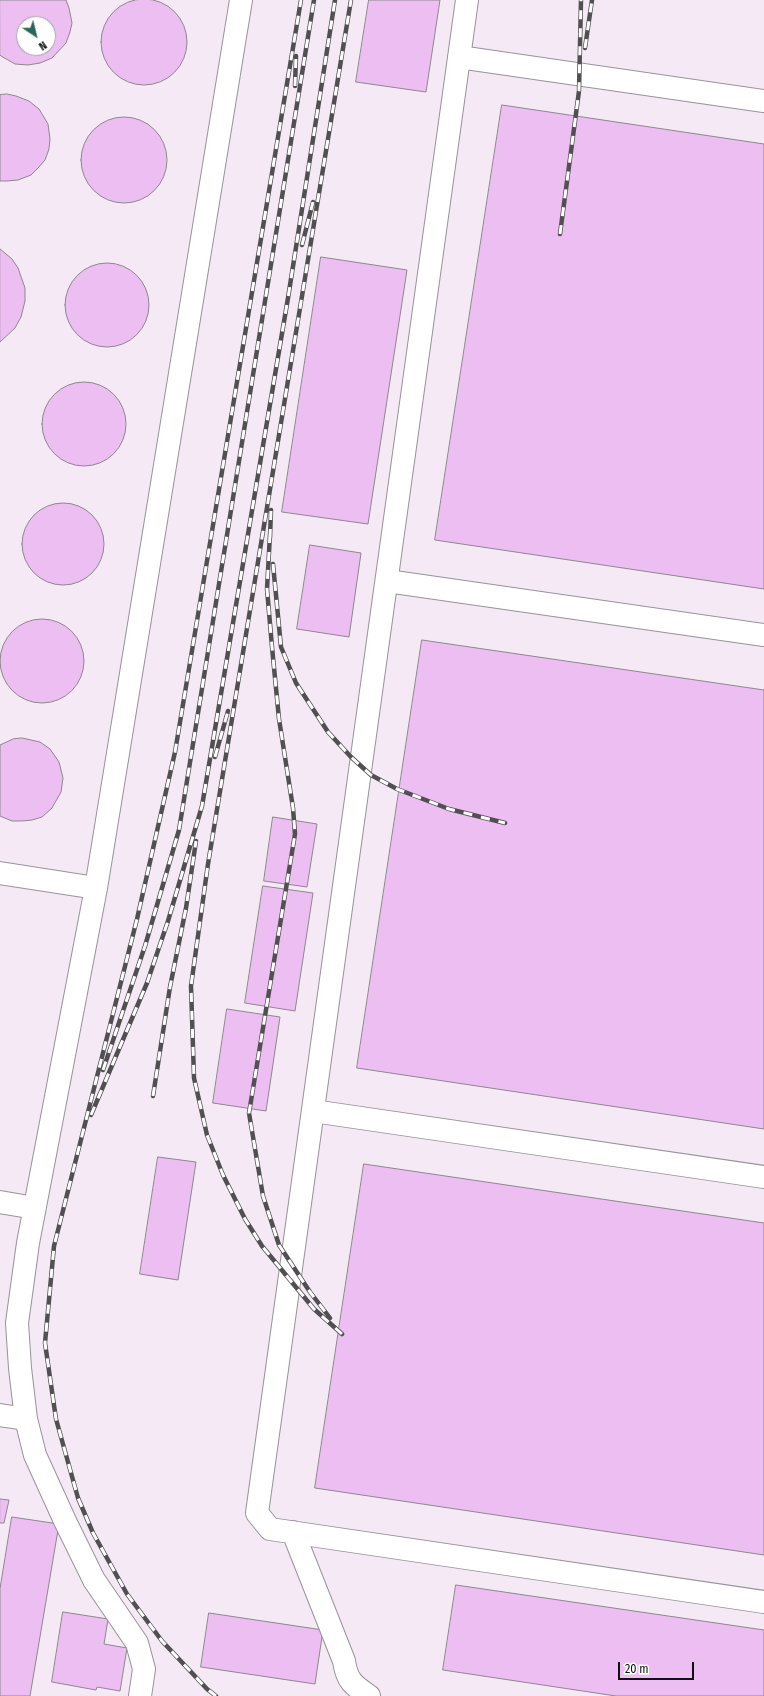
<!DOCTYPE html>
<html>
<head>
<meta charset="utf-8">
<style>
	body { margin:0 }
	#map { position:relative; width:764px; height:1696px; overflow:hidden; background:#fcf7fd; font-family:"Fira Sans Condensed",sans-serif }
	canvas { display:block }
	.north { position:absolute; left:16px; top:16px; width:40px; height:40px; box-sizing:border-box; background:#fff; border:1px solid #9f9fa0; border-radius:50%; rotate:145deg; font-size:11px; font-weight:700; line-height:16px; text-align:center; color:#100f11 }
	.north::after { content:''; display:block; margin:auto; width:14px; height:18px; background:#26695a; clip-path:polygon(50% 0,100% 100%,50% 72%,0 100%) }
	.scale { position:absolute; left:618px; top:1662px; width:76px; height:18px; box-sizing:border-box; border:2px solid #100f11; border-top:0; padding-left:5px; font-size:12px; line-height:14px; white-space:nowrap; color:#100f11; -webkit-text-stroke:3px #fff; paint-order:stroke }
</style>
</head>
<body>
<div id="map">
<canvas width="764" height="1696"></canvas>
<div class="north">N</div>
<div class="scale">20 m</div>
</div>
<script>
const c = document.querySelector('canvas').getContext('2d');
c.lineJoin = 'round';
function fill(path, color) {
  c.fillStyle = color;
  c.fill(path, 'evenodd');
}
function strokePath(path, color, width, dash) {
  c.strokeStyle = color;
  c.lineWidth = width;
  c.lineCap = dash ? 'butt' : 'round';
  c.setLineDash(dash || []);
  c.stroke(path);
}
const built = new Path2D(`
	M0,0H764V1696H0ZM24,24H48V48H24Z`);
const building = new Path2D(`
	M101 42a43 43 0 1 1 86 0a43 43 0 1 1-86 0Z
	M0,0H66L69,8L72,23L70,32L66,43L52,58L40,63L28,65L15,64L1,56L0,55ZM24,24H48V48H24Z
	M369,0H440L426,92L356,82Z
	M7,94L16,96L29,101L39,109L48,124L50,139L49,149L45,160L39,167L31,175L18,180L7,181H0V95Z
	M502,105L764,144V589L435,540Z
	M81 160a43 43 0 1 1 86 0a43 43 0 1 1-86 0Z
	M0,249L12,259L18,268L25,288V301L21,317L15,328L0,342Z
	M321,257L407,270L368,524L282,512Z
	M65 305a42 42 0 1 1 84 0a42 42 0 1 1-84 0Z
	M42 424a42 42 0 1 1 84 0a42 42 0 1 1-84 0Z
	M22 544a41 41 0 1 1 82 0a41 41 0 1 1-82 0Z
	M310,545L361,553L349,637L297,629Z
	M0 661a42 42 0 1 1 84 0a42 42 0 1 1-84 0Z
	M422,640L764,690V1129L357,1068Z
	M22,738L40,742L50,749L59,762L63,778L61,792L52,808L42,817L32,820L22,821H12L0,816V745L13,739Z
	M273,817L317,824L307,887L264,881Z
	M263,886L313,893L295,1011L245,1003Z
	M227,1009L280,1017L266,1111L213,1103Z
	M158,1157L196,1162L178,1280L140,1274Z
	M364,1164L764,1223V1555L315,1488Z
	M0,1499L9,1500L4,1523H0Z
	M12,1517L59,1524L30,1696H0V1589Z
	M456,1585L764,1630V1696H616L443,1670Z
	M63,1612L108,1619L104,1644L127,1648L120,1691L97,1687L96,1690L52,1682Z
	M209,1613L323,1630L315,1684L201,1667Z`);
const minor = new Path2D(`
	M467,0L257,1513L270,1529L764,1602
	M459,57L764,101
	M387,581L764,635
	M0,873L96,888L28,1243L17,1323L20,1368L26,1419L35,1455L65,1521L94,1580L137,1643L144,1669L140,1696
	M96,888L241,0
	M313,1111L764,1177
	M0,1202L23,1206
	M0,1415L26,1419
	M293,1532L344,1661C347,1681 353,1685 369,1696`);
const rail = new Path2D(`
	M585,48L592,0
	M295,86L296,56
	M560,234L579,91L581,0
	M302,245L313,202
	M270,534L267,589L272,647L279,719L293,808L295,834L249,1113L263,1196L279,1245L310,1292L330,1318
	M270,538L271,510
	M273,564L281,647L296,683L328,732L351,757L371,775L397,789L449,809L505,823
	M215,757L228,711
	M103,1070L145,946L179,830L314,0
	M153,1096L170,987L186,908L196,841
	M91,1115L147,983L168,921L202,806L288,298L335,0
	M342,1334L314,1309L262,1246L245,1219L223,1175L207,1135L194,1078L191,986L208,864L351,0
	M216,1696L207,1689L162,1641L127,1594L93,1533L78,1498L56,1419L45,1343L54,1246L137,919L175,752L301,0`);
fill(built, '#f5e9f6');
fill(building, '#ecbef2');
strokePath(building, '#8d888d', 1);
strokePath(minor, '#989399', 24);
strokePath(minor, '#fff', 22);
strokePath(rail, '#514f52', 4.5);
strokePath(rail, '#fff', 3, [9]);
</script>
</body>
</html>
